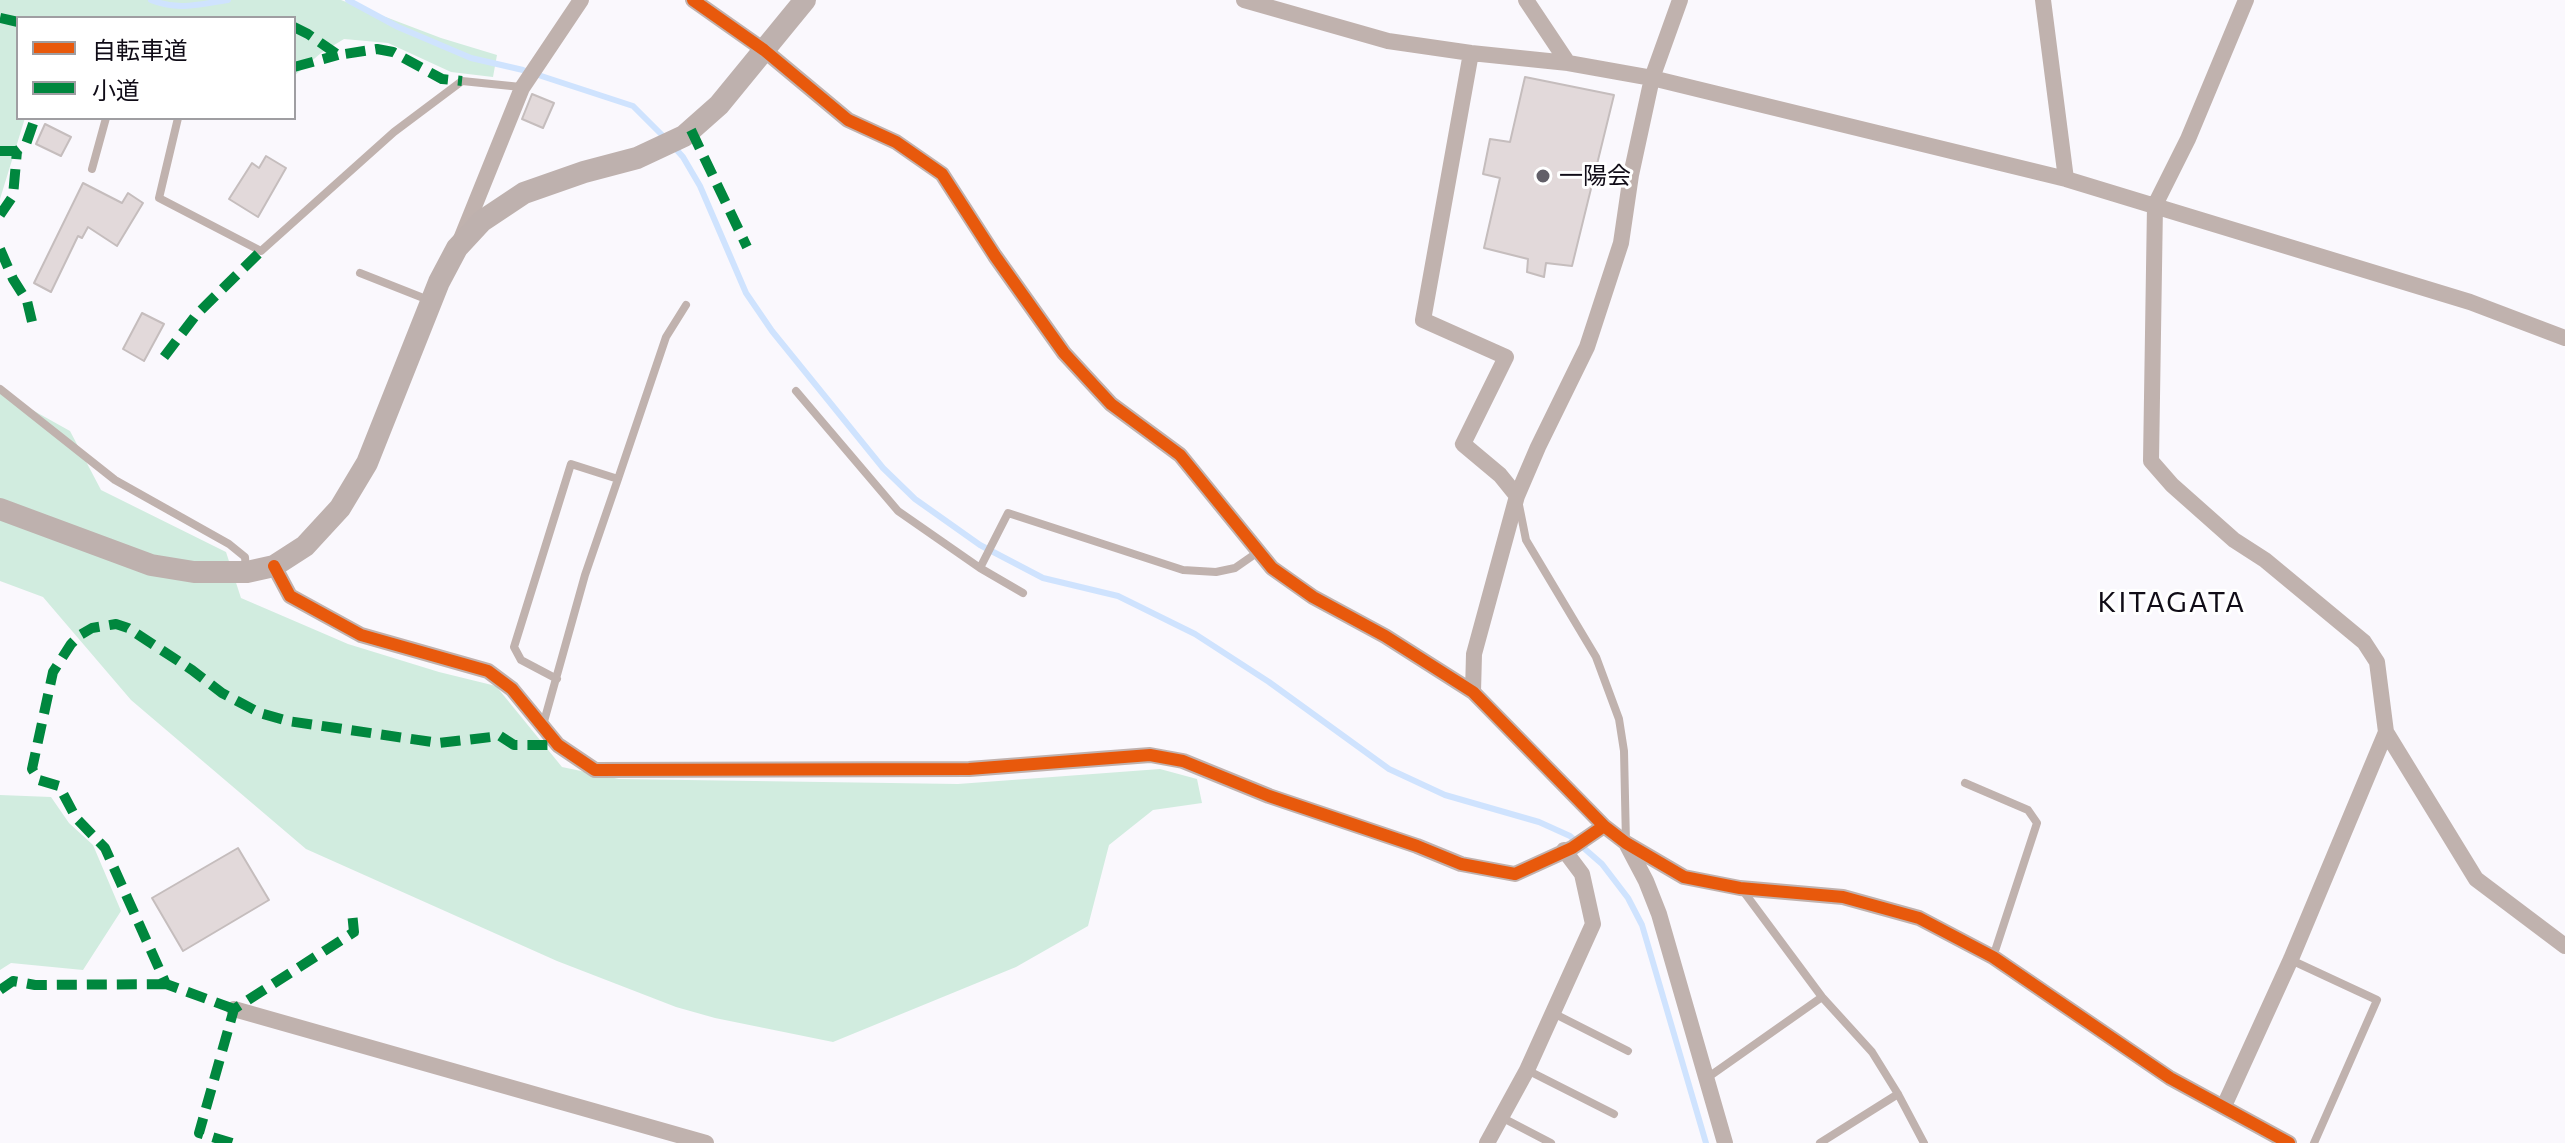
<!DOCTYPE html>
<html>
<head>
<meta charset="utf-8">
<style>
	body { margin:0 }
	#map { position:relative; width:2565px; height:1143px; overflow:hidden; background:#faf8fd; font-family:Commissioner,"Noto Sans JP",sans-serif }
	canvas { display:block }
	.legend { position:absolute; left:16px; top:16px; width:280px; height:104px; box-sizing:border-box; background:#fff; border:2px solid #9f9ea2; margin:0; padding:10px 14px; list-style:none; font-size:24px; color:#100c17 }
	.legend li { display:flex; align-items:center; gap:16px; height:40px }
	.legend b { width:40px; border:2px solid #9f9ea2 }
</style>
</head>
<body>
<div id="map">
<canvas width="2565" height="1143"></canvas>
<ul class="legend">
<li><b style="height:10px;background:#e8590c"></b>自転車道</li>
<li><b style="height:10px;background:#00873e"></b>小道</li>
</ul>
</div>
<script>
const c = document.querySelector('canvas').getContext('2d');
c.lineJoin = 'round';
function fill(path, color) {
  c.fillStyle = color;
  c.fill(path, 'evenodd');
}
function strokePath(path, color, width, dash) {
  c.strokeStyle = color;
  c.lineWidth = width;
  c.lineCap = dash ? 'butt' : 'round';
  c.setLineDash(dash || []);
  c.stroke(path);
}
function label(font, color, halo, rows, align = 'center') {
  c.font = font + ' Commissioner,"Noto Sans JP",sans-serif';
  c.lineWidth = 6;
  c.setLineDash([]);
  c.textBaseline = 'middle';
  c.strokeStyle = halo;
  c.fillStyle = color;
  for (const [text, x, y, turn = 0] of rows) {
    c.save();
    c.translate(x, y);
    c.rotate((+turn || 0) * Math.PI / 180);
    c.textAlign = isNaN(turn) ? turn : align;
    if (halo) c.strokeText(text, 0, 0);
    c.fillText(text, 0, 0);
    c.restore();
  }
}
const green = new Path2D(`
	M0,0H341L441,38L497,55L493,77L451,72L388,43L344,39L321,53L294,76V18H18V118H25L0,199Z
	M0,392L70,431L101,490L226,552L241,598L348,644L439,672L496,686L562,767L619,779L958,784L1160,769L1197,779L1202,803L1153,810L1109,845L1088,926L1016,967L833,1042L715,1018L676,1007L557,961L306,849L131,700L43,597L0,581Z
	M0,795L51,797L69,823L93,845L121,911L83,970L11,963L0,970Z`);
const stream = new Path2D(`
	M151,0C177,11 202,4 228,0
	M348,0L398,27L471,58L523,70L633,106L666,139
	M674,147L683,157L700,186L746,293L772,331L883,468L915,499L980,545L1043,578L1118,596L1195,634L1269,682L1389,769L1445,795L1539,822L1570,836L1602,864L1628,898L1642,925L1706,1143`);
const building = new Path2D(`
	M1525,77L1614,95L1572,266L1546,263L1544,277L1527,272L1528,259L1484,248L1500,178L1483,174L1490,139L1510,142Z
	M532,94L554,103L543,128L522,119Z
	M45,124L71,137L61,156L36,144Z
	M266,156L286,168L258,217L229,199L252,163L259,168Z
	M83,183L122,203L128,193L143,203L117,246L88,227L82,238L78,236L51,292L34,283Z
	M142,313L164,324L144,361L123,349Z
	M238,848L269,900L183,951L152,898Z`);
const lane = new Path2D(`
	M178,118L159,198L261,251L394,132L462,81L521,87
	M92,169L106,118
	M360,273L431,301
	M0,389L115,480L229,544L245,557L246,570
	M796,391L898,511L980,568L1023,593
	M1519,505L1526,540L1596,657L1619,719L1624,751L1626,843
	M980,568L1008,513L1183,570L1216,572L1235,568L1258,552
	M557,679L521,660L514,647L571,464L618,479
	M543,725L585,575L618,479L666,337L686,305
	M1965,783L2028,810L2037,823L1993,957
	M1741,888L1822,997L1872,1052L1898,1094L1924,1143
	M2291,960L2377,1000L2314,1143
	M1553,1013L1628,1051
	M1527,1070L1614,1114
	M1707,1078L1822,997
	M1501,1117L1551,1143
	M1820,1143L1898,1094`);
const street = new Path2D(`
	M693,0L764,50L848,120L896,142L942,174L995,256L1064,353L1111,404L1180,455L1272,568L1313,597L1385,636L1473,692L1604,826L1626,843L1684,877L1740,888L1843,897L1919,918L1993,957L2170,1078L2289,1143
	M1244,0L1388,41L1471,53L1568,63L1652,78L2066,179L2470,302L2565,338
	M1526,0L1568,63
	M2043,0L2066,179
	M2246,0L2188,139L2155,205L2151,461L2172,485L2234,540L2265,560L2364,642L2377,662L2386,732L2476,879L2565,946
	M1471,53L1423,320L1506,357L1463,444L1500,475L1517,496
	M461,239L522,88L581,0
	M274,566L290,596L361,635L488,671L512,689L558,745L595,770L969,769L1150,755L1183,761L1269,796L1417,846L1461,864L1515,874L1572,848L1604,826
	M1473,692L1474,654L1517,496L1538,447L1587,347L1621,243L1631,175L1652,78L1680,0
	M1627,845L1646,881L1659,914L1725,1143
	M234,1009L706,1143
	M2224,1106L2291,959L2386,732
	M1487,1143L1527,1070L1593,924L1582,874L1564,850`);
const secondary = new Path2D(`
	M0,509L151,565L194,572H247L274,566L305,546L340,508L367,463L439,282L457,248L482,221L524,193L584,172L637,158L684,136L719,105L805,0`);
const quiet = new Path2D(`
	M0,18L18,22
	M294,27L308,34L338,55L377,49L393,52L442,79L462,81
	M294,67L338,55
	M691,130L747,247
	M0,151H17L26,144L35,118
	M0,215L13,196L17,151
	M0,249L13,279L27,301L34,330
	M164,357L196,315L261,251
	M0,990L13,981L35,985L166,984
	M234,1009L166,984L105,848L76,818L59,786L39,780L32,769L53,672L71,644L80,635L92,628L116,624L128,628L192,670L222,693L260,713L288,721L439,743L500,736L514,745H558
	M232,1143L199,1133L234,1009L354,932L352,912`);
const cycleway = new Path2D(`
	M693,0L764,50L848,120L896,142L942,174L995,256L1064,353L1111,404L1180,455L1272,568L1313,597L1385,636L1473,692L1604,826L1626,843L1684,877L1740,888L1843,897L1919,918L1993,957L2170,1078L2289,1143
	M274,566L290,596L361,635L488,671L512,689L558,745L595,770L969,769L1150,755L1183,761L1269,796L1417,846L1461,864L1515,874L1572,848L1604,826`);
const markers = [
	[1543,176,8,"#625f68"]
];
const poiNames = [
	["一陽会",1559,176]
];
const quarterNames = [
	["KITAGATA",2172,603]
];
fill(green, '#d1ecdf');
strokePath(stream, '#cfe3fe', 6);
fill(building, '#e2d9da');
strokePath(building, '#c5bdbd', 2);
strokePath(lane, '#c0b2ae', 8);
strokePath(street, '#c0b2ae', 16);
strokePath(secondary, '#beb1ae', 22);
strokePath(quiet, '#00873e', 10, [20, 10]);
strokePath(cycleway, '#e8590c', 12);
for (const [x, y, r, color] of markers) {
  const dot = new Path2D();
  dot.arc(x, y, r, 0, 2 * Math.PI);
  c.fillStyle = color;
  c.fill(dot);
  strokePath(dot, '#fff', 3);
}
label('24px', '#100c17', '#fff', poiNames, 'left');
c.letterSpacing = '2px';
label('28px', '#100c17', '#fff', quarterNames);
c.letterSpacing = '0px';
</script>
</body>
</html>
